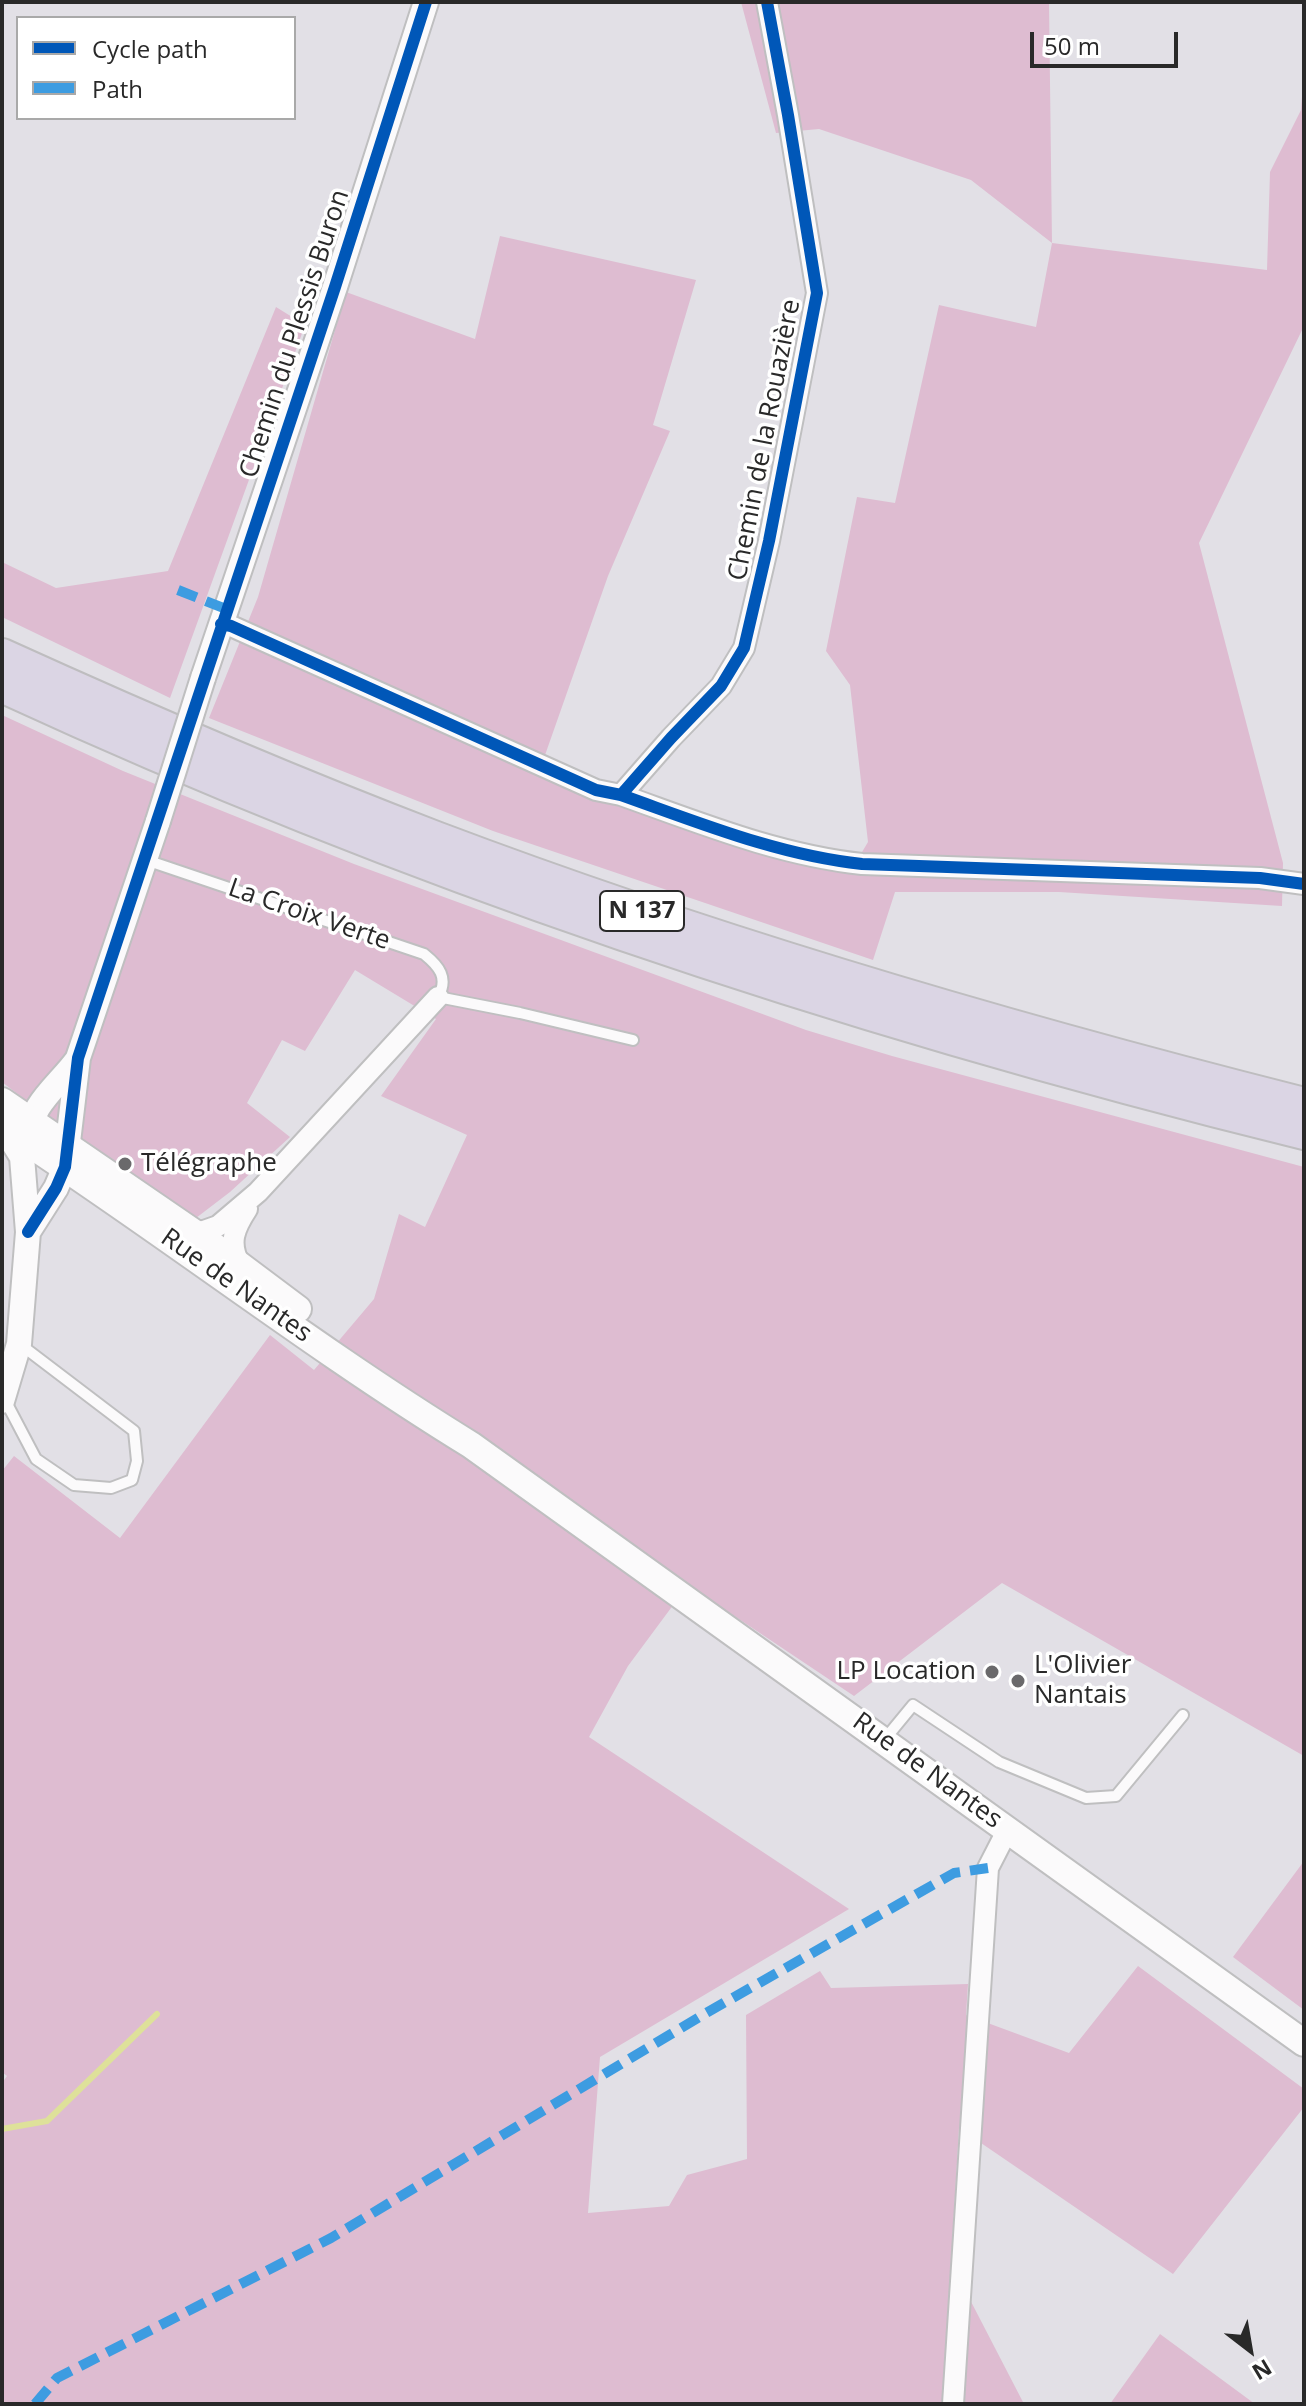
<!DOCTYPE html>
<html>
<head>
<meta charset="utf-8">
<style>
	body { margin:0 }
	#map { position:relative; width:1306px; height:2406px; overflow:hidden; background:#e2e0e6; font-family:"Open Sans",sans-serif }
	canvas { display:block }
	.frame { position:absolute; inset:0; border:4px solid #292929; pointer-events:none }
	.legend { position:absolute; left:16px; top:16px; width:280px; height:104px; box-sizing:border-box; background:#fff; border:2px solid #a9a9a9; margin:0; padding:10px 14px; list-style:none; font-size:24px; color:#292929 }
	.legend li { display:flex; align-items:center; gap:16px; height:40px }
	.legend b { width:40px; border:2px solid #a9a9a9 }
	.north { position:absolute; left:1210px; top:2310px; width:80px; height:80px; -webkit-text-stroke:6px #fff; paint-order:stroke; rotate:149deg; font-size:22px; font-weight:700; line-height:32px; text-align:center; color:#292929 }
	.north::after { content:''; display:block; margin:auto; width:28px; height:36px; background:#292929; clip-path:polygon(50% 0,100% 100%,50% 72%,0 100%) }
	.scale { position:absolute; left:1030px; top:32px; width:148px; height:36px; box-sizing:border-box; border:4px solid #292929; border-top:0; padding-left:10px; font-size:24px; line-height:28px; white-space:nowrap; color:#292929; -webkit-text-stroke:6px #fff; paint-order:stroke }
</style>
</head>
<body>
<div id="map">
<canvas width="1306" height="2406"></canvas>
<div class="frame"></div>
<ul class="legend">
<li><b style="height:10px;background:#0057b8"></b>Cycle path</li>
<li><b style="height:10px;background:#3d9ce1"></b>Path</li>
</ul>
<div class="north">N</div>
<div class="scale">50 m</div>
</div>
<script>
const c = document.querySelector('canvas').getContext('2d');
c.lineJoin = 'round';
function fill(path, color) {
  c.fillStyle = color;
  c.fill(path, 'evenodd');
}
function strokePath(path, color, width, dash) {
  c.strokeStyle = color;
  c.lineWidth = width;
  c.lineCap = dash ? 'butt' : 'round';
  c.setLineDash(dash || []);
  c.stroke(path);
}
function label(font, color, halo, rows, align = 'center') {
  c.font = font + ' "Open Sans",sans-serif';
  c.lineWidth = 7;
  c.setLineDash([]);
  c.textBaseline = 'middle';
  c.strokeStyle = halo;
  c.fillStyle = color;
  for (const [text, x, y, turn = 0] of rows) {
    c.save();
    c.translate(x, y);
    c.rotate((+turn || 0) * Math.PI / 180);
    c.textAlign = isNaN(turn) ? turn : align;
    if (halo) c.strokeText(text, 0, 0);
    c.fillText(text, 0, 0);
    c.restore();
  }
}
const green = new Path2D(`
	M741,2H1049L1052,243L1267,270L1270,172L1301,110L1304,69V326L1199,543L1283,863L1282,906L1059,892H895L873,960L493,831L209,718L258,597L346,292L475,339L500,236L696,280L653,425L670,431L608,576L538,775L742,849L849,874L868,842L850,685L826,651L857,497L895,503L939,305L1036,327L1052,243L971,180L819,129L776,133Z
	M276,307L305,325L170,698L2,617V562L56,588L168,571Z
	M2,715L123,771L354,864L806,1030L892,1056L1304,1167V1756L1002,1583L854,1696L688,1585L628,1666L589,1737L849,1909L600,2057L588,2213L669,2206L687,2175L747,2159L746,2015L820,1971L831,1988L968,1984L966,2015L1069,2053L1138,1966L1304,2089V2107L1173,2274L959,2128L951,2263L1024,2404H2V2083L7,2076L2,2072V1471L14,1456L120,1538L270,1335L314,1370L374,1299L399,1214L425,1227L467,1135L381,1096L436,1019L355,970L305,1051L282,1040L247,1103L290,1137L230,1192L196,1218L106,1162L2,1082Z
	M1304,1861V2010L1233,1957Z
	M1160,2334L1255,2404H1110Z`);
const stream = new Path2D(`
	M2,2129L47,2121L157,2014`);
const service = new Path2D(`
	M146,860L424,954C439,966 449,978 438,997L520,1013L633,1040
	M5,1400L36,1459L74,1485L111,1488L132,1480L137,1461L134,1431L21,1345
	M885,1739L913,1705L999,1762L1086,1798L1116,1796L1183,1715`);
const minor = new Path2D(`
	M221,624L231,626L596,790L621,795C700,823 778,855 862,864L1260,878L1304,884
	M621,795L671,738L721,686L744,648L769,541L817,293L788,115L767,2
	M191,1231L201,1232L218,1226L258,1192L438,997
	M240,1265C228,1243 234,1229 247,1209
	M953,2404L988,1868L1008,1829`);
const tertiary = new Path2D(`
	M203,678L335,287L426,2
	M29,1139C28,1106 59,1085 77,1060
	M28,1232L56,1188L65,1167L78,1058L158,821
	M2,1401L19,1344L28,1232L22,1157L4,1128`);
const secondary = new Path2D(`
	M2,1101L218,1249L298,1309
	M2,1126C161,1229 310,1346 471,1445L1304,2043`);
const trunk = new Path2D(`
	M2,655C145,720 289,782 436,838C719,945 1011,1030 1304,1104
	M2,686C419,879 858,1023 1304,1133`);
const tertiaryBridge = new Path2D(`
	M158,821L203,678`);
const quiet = new Path2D(`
	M178,590L226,609
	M35,2404L57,2378L331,2238L706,2013L954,1873L988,1868`);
const cycleway = new Path2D(`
	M221,624L231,626L596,790L621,795C700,823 778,855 862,864L1260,878L1304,884
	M621,795L671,738L721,686L744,648L769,541L817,293L788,115L767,2
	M28,1232L56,1188L65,1167L78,1058L335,287L426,2`);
const markers = [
	[125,1164,8,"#6a696b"],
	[992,1672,8,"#6a696b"],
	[1018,1681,8,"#6a696b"]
];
const shields = [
	[642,911,84]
];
const shieldNames = [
	["N 137",642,911]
];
const streetNames = [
	["Chemin du Plessis Buron",295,334,-72],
	["Chemin de la Rouazière",765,440,-79],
	["La Croix Verte",309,915,19],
	["Rue de Nantes",236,1286,35],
	["Rue de Nantes",927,1771,36]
];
const poiNames = [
	["Télégraphe",141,1164],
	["L'Olivier",1034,1666],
	["Nantais",1034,1696],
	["LP Location",976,1672,"right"]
];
fill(green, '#debcd1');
strokePath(stream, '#dee19a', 6);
strokePath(service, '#bfbfc0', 14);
strokePath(minor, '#bfbfc0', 24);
strokePath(tertiary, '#bfbfc0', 28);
strokePath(secondary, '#bfbfc0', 30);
strokePath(trunk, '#bebdbf', 36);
strokePath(service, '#fbfafb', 10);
strokePath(minor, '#fbfafb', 20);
strokePath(tertiary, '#fbfafb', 24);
strokePath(secondary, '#fbfafb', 26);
strokePath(trunk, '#dbd5e4', 32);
strokePath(tertiaryBridge, '#bfbfc0', 28, []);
strokePath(tertiaryBridge, '#fbfafb', 24);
strokePath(quiet, '#3d9ce1', 10, [20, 10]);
strokePath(cycleway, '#0057b8', 12);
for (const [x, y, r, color] of markers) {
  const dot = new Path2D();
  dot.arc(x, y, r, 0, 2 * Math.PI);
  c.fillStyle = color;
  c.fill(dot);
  strokePath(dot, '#fff', 3);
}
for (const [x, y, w] of shields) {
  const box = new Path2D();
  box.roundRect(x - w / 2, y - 20, w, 40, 6);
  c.fillStyle = '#fff';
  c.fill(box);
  strokePath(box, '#292929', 2);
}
label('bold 24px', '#292929', null, shieldNames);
label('26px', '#292929', '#fff', streetNames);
label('26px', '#292929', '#fff', poiNames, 'left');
</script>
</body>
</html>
